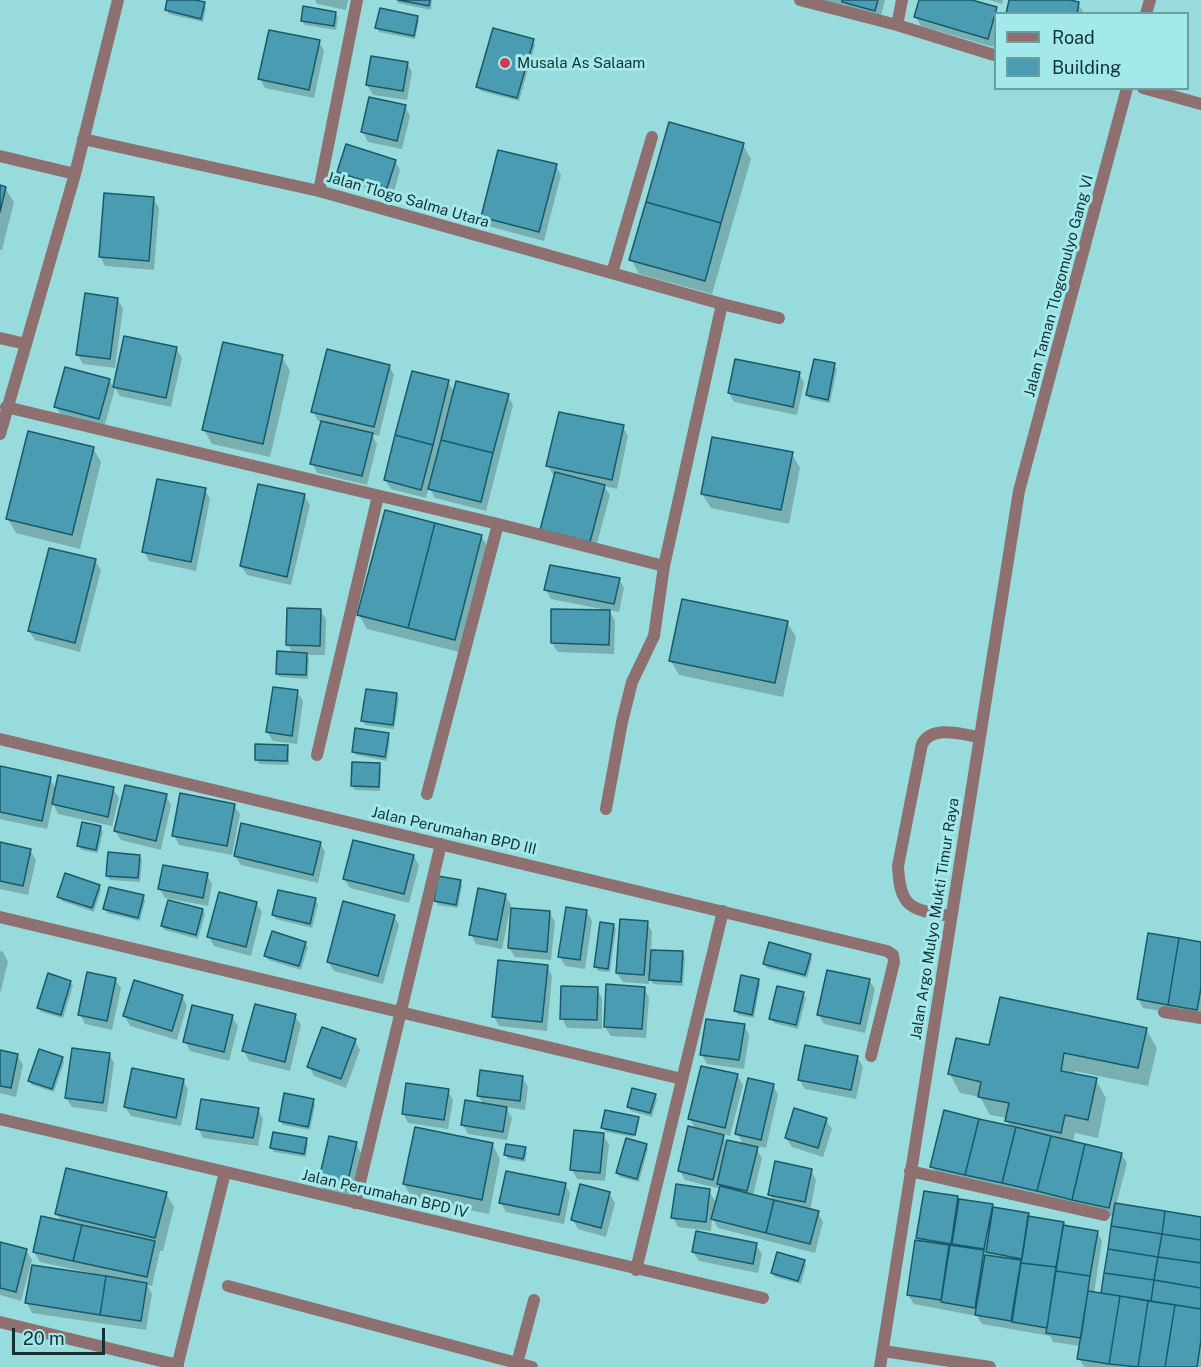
<!DOCTYPE html>
<html>
<head>
<meta charset="utf-8">
<style>
	body { margin:0 }
	#map { position:relative; width:1201px; height:1367px; overflow:hidden; background:#97dbdd; font-family:"Public Sans",sans-serif }
	canvas { display:block }
	.legend { position:absolute; left:994px; top:12px; width:195px; height:78px; box-sizing:border-box; background:#a3e8ea; border:2px solid #6a9fa0; margin:0; padding:8px 10px; list-style:none; font-size:18px; color:#153132 }
	.legend li { display:flex; align-items:center; gap:12px; height:30px }
	.legend b { width:30px; border:2px solid #6a9fa0 }
	.scale { position:absolute; left:12px; top:1328px; width:93px; height:27px; box-sizing:border-box; border:3px solid #153132; border-top:0; padding-left:8px; font-size:18px; line-height:21px; white-space:nowrap; color:#153132; -webkit-text-stroke:4px #a3e8ea; paint-order:stroke }
</style>
</head>
<body>
<div id="map">
<canvas width="1201" height="1367"></canvas>
<ul class="legend">
<li><b style="height:8px;background:#8f7070"></b>Road</li>
<li><b style="height:16px;background:#499cb2"></b>Building</li>
</ul>
<div class="scale">20 m</div>
</div>
<script>
const c = document.querySelector('canvas').getContext('2d');
c.lineJoin = 'round';
function fill(path, color) {
  c.fillStyle = color;
  c.fill(path, 'evenodd');
}
function strokePath(path, color, width, dash) {
  c.strokeStyle = color;
  c.lineWidth = width;
  c.lineCap = dash ? 'butt' : 'round';
  c.setLineDash(dash || []);
  c.stroke(path);
}
function label(font, color, halo, rows, align = 'center') {
  c.font = font + ' "Public Sans",sans-serif';
  c.lineWidth = 6;
  c.setLineDash([]);
  c.textBaseline = 'middle';
  c.strokeStyle = halo;
  c.fillStyle = color;
  for (const [text, x, y, turn = 0] of rows) {
    c.save();
    c.translate(x, y);
    c.rotate((+turn || 0) * Math.PI / 180);
    c.textAlign = isNaN(turn) ? turn : align;
    if (halo) c.strokeText(text, 0, 0);
    c.fillText(text, 0, 0);
    c.restore();
  }
}
const shadow = new Path2D(`
	M169,0H188L204,4L206,8L203,22L169,14L167,10Z
	M315,0H348L346,10L317,4Z
	M396,0H432L431,10L398,3Z
	M824,0H885L880,19L849,11L844,3L843,6Z
	M921,0H967L996,9L999,14H996V40L993,47L921,26L916,17Z
	M989,0H1003L1002,4Z
	M1011,0H1063L1078,4L1084,13L1007,14Z
	M335,13L338,17L336,30L305,25L302,21Z
	M417,17L419,21L415,39L379,32L377,28Z
	M533,41L535,45L519,101L481,91L478,87Z
	M319,42L324,51L314,98L265,88L260,79Z
	M407,63L412,72L407,100L373,95L367,85Z
	M405,106L410,116L402,149L368,142L363,132Z
	M743,145L751,159L712,294L639,274L631,259Z
	M395,161L400,170L393,196L344,181L339,172Z
	M556,166L561,175L544,241L488,226L482,217Z
	M0,187L5,188L14,202L2,250H0Z
	M153,198L159,208L154,270L105,266L100,256Z
	M117,299L123,308L115,368L83,364L78,355Z
	M125,337L176,348L182,358L171,407L120,396L115,388L104,428L61,416L56,407L109,380L114,388Z
	M282,357L290,371L270,457L212,444L204,430Z
	M834,365L837,369L830,403L810,399L807,395Z
	M389,366L394,375L379,436L371,434L377,444L367,485L317,473L312,463L322,422L318,421L313,411Z
	M799,373L804,383L797,415L734,402L729,393Z
	M448,382L455,393L508,396L513,405L486,511L435,498L429,487L426,498L391,489L385,480Z
	M623,427L628,436L617,489L604,486L610,495L595,551L556,476L553,475L548,466Z
	M93,448L101,462L80,549L16,533L8,519Z
	M792,454L800,468L789,524L711,508L702,494Z
	M205,490L210,499L196,571L149,561L144,552Z
	M304,495L310,505L291,585L247,575L241,566Z
	M481,536L490,550L463,653L367,629L359,615Z
	M95,560L101,570L80,652L35,640L29,631Z
	M619,579L624,588L619,612L609,610L615,621L614,654L558,652L552,643L606,610L551,599L546,590Z
	M320,610L326,619L325,655H307L309,658L308,679L280,677L277,673L292,653L288,645Z
	M787,622L796,637L783,697L679,675L671,661Z
	M297,692L303,701L297,744L273,741L267,732Z
	M396,694L399,698L394,729L365,725L363,721Z
	M388,734L390,739L387,761L356,755L353,751Z
	M287,746L289,750V765L259,764L257,759Z
	M379,765L381,769L380,791L355,790L352,786Z
	M0,768L50,779L56,789H113L119,798L112,826L58,814L53,803L47,829L0,819Z
	M166,796L171,805L161,850L121,840L115,831Z
	M234,805L240,814L232,855L179,845L174,835Z
	M100,827L103,831L98,853L81,850L79,845Z
	M0,843L30,850L36,860L28,895L0,889Z
	M320,843L325,852L318,883L241,865L235,856Z
	M139,856L142,860L140,882L110,880L107,876Z
	M414,856L419,866L409,903L350,888L344,879Z
	M207,875L212,884L208,906L165,898L160,889Z
	M460,881L462,885L458,908L438,905L436,901Z
	M99,886L101,890L94,912L62,901L59,897Z
	M505,895L511,905L502,949L476,944L471,934Z
	M143,896L145,901L140,921L107,913L105,909Z
	M315,900L318,904L312,928L276,919L273,915Z
	M256,903L262,912L251,956L214,946L209,937Z
	M202,910L205,914L198,939L165,930L162,926Z
	M549,912L555,922L551,960L515,957L509,948Z
	M587,912L592,921L585,969L565,966L560,957Z
	M394,916L399,925L383,984L334,971L328,962Z
	M647,922L652,932L651,951L682,953L685,957L683,986L653,984L649,976V984L623,982L617,973Z
	M613,925L616,929L610,972L598,971L596,967Z
	M305,943L308,947L301,970L268,960L266,956Z
	M1201,943V1018L1143,1008L1138,999Z
	M0,951L3,952L8,962L0,994Z
	M810,955L812,959L807,978L767,968L765,964Z
	M547,966L552,976L547,1031L499,1026L494,1017Z
	M115,979L121,988L112,1030L85,1024L80,1014Z
	M758,980L760,984L754,1018L738,1015L736,1011Z
	M869,980L875,989L865,1033L824,1024L819,1015Z
	M70,982L73,986L63,1018L41,1012L39,1008Z
	M644,988L649,998L646,1038L611,1036L605,1027Z
	M597,989L602,998V1029L567,1028L562,1018Z
	M803,994L806,998L798,1029L774,1023L771,1019Z
	M182,996L187,1006L177,1040L130,1026L125,1016Z
	M295,1016L301,1025L290,1071L249,1061L244,1051Z
	M232,1017L238,1026L229,1061L190,1051L185,1041Z
	M744,1025L749,1035L744,1069L707,1064L702,1055Z
	M1146,1029L1157,1048L1148,1086L1074,1071L1073,1075L1096,1080L1106,1098L1098,1138L1075,1133L1073,1142L1121,1154L1127,1163L1116,1205L1201,1218V1367H1084L1079,1358L1081,1346L1053,1342L1050,1336L982,1324L977,1316L914,1304L908,1295L921,1243L918,1238L957,1197L959,1200L992,1206L994,1209L1028,1215L1030,1218L1063,1223L1065,1227L1097,1232L1102,1241L1094,1294L1104,1295L1102,1293L1114,1217L937,1176L932,1167L1010,1128L1007,1118L990,1115L980,1097L960,1093L950,1074L990,1047Z
	M355,1040L360,1050L346,1088L314,1076L309,1066Z
	M0,1052L17,1055L23,1065L16,1097L0,1093Z
	M109,1054L114,1063L107,1112L72,1107L66,1098Z
	M857,1057L863,1067L856,1099L805,1089L799,1079Z
	M62,1058L64,1062L54,1092L32,1085L29,1080Z
	M737,1075L743,1085L730,1136L722,1134L726,1142L744,1146L737,1133L773,1085L778,1095L766,1148L755,1146L762,1158L753,1196L774,1201L770,1195L811,1170L816,1180L810,1211L818,1213L823,1222L815,1253L718,1228L712,1218L711,1231L678,1227L673,1217L709,1191L717,1204L721,1189L685,1180L680,1171L696,1130L690,1119Z
	M522,1077L528,1087L525,1110L506,1107L512,1118L507,1140L468,1134L463,1125L483,1104L478,1095Z
	M183,1080L188,1090L181,1126L131,1116L125,1107Z
	M448,1091L453,1100L448,1129L408,1123L403,1113Z
	M655,1095L657,1099L652,1117L631,1111L628,1107Z
	M313,1100L315,1105L310,1130L283,1125L280,1121Z
	M258,1110L263,1119L258,1146L203,1138L198,1128Z
	M638,1119L633,1137L606,1132L603,1127Z
	M826,1120L832,1129L823,1157L792,1147L786,1138Z
	M603,1135L609,1144L605,1181L577,1179L572,1169Z
	M306,1139L308,1143L306,1157L274,1152L271,1148Z
	M356,1144L361,1153L351,1198L325,1192L319,1183Z
	M492,1144L500,1159L489,1214L412,1198L404,1184Z
	M646,1145L648,1149L639,1182L620,1177L617,1173Z
	M525,1149L527,1153L525,1162L508,1159L506,1155Z
	M565,1184L570,1193L564,1224L506,1212L501,1203Z
	M166,1193L174,1207L163,1251H160L152,1286L147,1285L152,1294L146,1330L32,1313L27,1303L95,1276V1274L40,1262L34,1252L62,1222L57,1214Z
	M609,1193L615,1203L606,1237L578,1229L573,1220Z
	M0,1244L26,1250L32,1260L21,1301L0,1295Z
	M756,1245L762,1254L758,1273L699,1261L693,1252Z
	M804,1261L806,1265L801,1284L775,1277L772,1273Z`);
const building = new Path2D(`
	M167,0H195L205,2L201,19L165,10Z
	M398,0H430L429,6Z
	M842,0H878L875,11L842,2Z
	M919,0H972L997,7L988,39L914,17Z
	M1009,0H1070L1079,2L1077,14H1006Z
	M303,6L336,12L334,26L301,21Z
	M380,8L418,16L414,36L375,28Z
	M493,28L534,39L517,98L476,87Z
	M269,30L320,40L309,90L258,79Z
	M371,56L408,62L403,91L366,85Z
	M369,97L406,105L397,141L361,132Z
	M669,122L744,143L721,223L646,202Z
	M346,144L396,160L387,188L337,172Z
	M498,150L557,164L539,232L481,217Z
	M0,185L6,187L0,212Z
	M104,193L154,197L149,261L99,257Z
	M646,202L721,223L705,281L629,260Z
	M85,293L118,298L110,359L76,355Z
	M124,336L177,347L166,398L113,387Z
	M223,342L283,355L263,444L202,430Z
	M327,349L390,365L374,427L311,412Z
	M735,359L800,372L793,407L728,393Z
	M814,359L835,363L828,400L806,395Z
	M65,367L110,379L99,419L54,407Z
	M412,371L449,380L433,445L395,435Z
	M456,381L509,394L493,453L441,440Z
	M559,412L624,425L612,480L546,466Z
	M321,421L373,433L362,476L310,464Z
	M28,431L94,447L72,535L6,519Z
	M395,435L433,445L421,490L384,480Z
	M712,437L793,452L781,510L701,494Z
	M441,440L493,453L481,502L428,489Z
	M555,472L605,485L590,542L540,530Z
	M157,479L206,488L191,562L142,552Z
	M258,484L305,494L287,577L240,566Z
	M385,510L435,523L408,628L357,615Z
	M435,523L482,535L455,640L408,628Z
	M49,548L96,559L75,643L28,631Z
	M550,565L620,578L614,604L544,590Z
	M682,599L788,621L775,683L669,661Z
	M287,608L321,609L320,646L286,645Z
	M551,609L610,610L609,645L551,643Z
	M277,651L307,653L306,675L276,674Z
	M273,687L298,690L292,736L266,732Z
	M366,689L397,693L393,725L361,721Z
	M355,728L389,733L385,757L352,752Z
	M255,744L288,745L287,761L255,760Z
	M352,762L380,763L379,787L351,786Z
	M0,766L51,777L42,821L0,812Z
	M58,775L114,787L108,817L52,804Z
	M125,785L167,794L156,841L114,831Z
	M180,793L235,804L227,846L172,836Z
	M82,822L101,826L96,850L77,846Z
	M241,823L321,842L313,875L234,856Z
	M353,840L414,855L404,894L343,879Z
	M0,842L31,849L23,886L0,881Z
	M108,852L140,855L138,878L106,876Z
	M163,865L208,873L203,898L158,889Z
	M65,873L100,885L92,908L57,897Z
	M438,876L461,880L456,905L434,901Z
	M109,887L144,895L138,918L103,909Z
	M478,888L506,894L497,940L469,935Z
	M278,890L316,898L310,924L272,915Z
	M219,892L257,902L246,947L207,937Z
	M168,900L203,909L196,935L161,926Z
	M343,901L395,915L378,976L327,962Z
	M566,907L587,910L580,960L558,957Z
	M511,908L550,911L547,952L508,948Z
	M620,919L648,921L644,975L616,973Z
	M600,922L614,924L608,969L594,967Z
	M272,931L306,942L299,966L264,956Z
	M1148,933L1179,938L1168,1005L1137,999Z
	M1179,938L1201,942V988L1197,1010L1168,1005Z
	M769,942L811,954L805,975L763,964Z
	M651,950L683,951L681,982L649,980Z
	M498,960L548,965L542,1022L492,1017Z
	M827,970L870,979L860,1024L817,1015Z
	M87,972L116,978L107,1021L78,1015Z
	M48,973L71,981L61,1015L37,1008Z
	M741,975L759,979L752,1015L734,1011Z
	M134,980L183,995L172,1031L123,1016Z
	M606,984L645,987L642,1029L604,1027Z
	M561,986L598,987L597,1020L560,1019Z
	M777,986L804,992L796,1025L769,1019Z
	M1000,997L1147,1028L1138,1068L1064,1053L1061,1071L1097,1078L1088,1120L1065,1115L1061,1133L1005,1121L1009,1103L978,1097L981,1082L948,1074L956,1038L989,1045Z
	M255,1004L296,1014L285,1062L242,1051Z
	M192,1005L233,1015L224,1052L183,1042Z
	M706,1019L745,1024L739,1060L700,1055Z
	M322,1027L356,1039L341,1079L307,1067Z
	M805,1045L858,1056L851,1090L798,1080Z
	M72,1048L110,1053L103,1103L65,1098Z
	M39,1049L63,1057L52,1089L28,1081Z
	M0,1050L18,1054L11,1088L0,1086Z
	M701,1066L738,1074L725,1128L688,1119Z
	M132,1068L184,1079L176,1118L124,1107Z
	M480,1070L523,1076L520,1101L477,1096Z
	M748,1078L774,1084L761,1140L735,1134Z
	M406,1083L449,1089L444,1120L402,1114Z
	M632,1088L656,1094L650,1113L627,1107Z
	M284,1093L314,1099L308,1127L279,1121Z
	M201,1099L259,1108L253,1138L196,1129Z
	M465,1100L507,1107L503,1132L461,1125Z
	M794,1108L827,1118L818,1148L785,1138Z
	M605,1110L639,1117L635,1135L601,1128Z
	M944,1110L979,1119L965,1175L930,1167Z
	M979,1119L1016,1127L1002,1183L965,1175Z
	M688,1126L724,1135L713,1180L678,1171Z
	M415,1127L493,1143L482,1200L403,1184Z
	M1016,1127L1051,1136L1037,1191L1002,1183Z
	M574,1130L604,1133L600,1173L570,1170Z
	M273,1132L307,1138L304,1154L270,1148Z
	M329,1136L357,1142L346,1189L318,1183Z
	M1051,1136L1085,1144L1072,1200L1037,1191Z
	M626,1138L647,1144L637,1179L616,1173Z
	M727,1140L758,1147L747,1191L717,1184Z
	M506,1144L526,1147L523,1159L504,1155Z
	M1085,1144L1122,1153L1109,1208L1072,1200Z
	M775,1161L812,1169L805,1202L768,1195Z
	M66,1168L167,1192L155,1238L55,1214Z
	M506,1171L566,1183L559,1215L499,1203Z
	M580,1184L610,1192L601,1228L571,1220Z
	M676,1184L710,1189L706,1222L671,1218Z
	M720,1186L774,1200L766,1233L711,1219Z
	M924,1191L958,1196L951,1244L916,1238Z
	M959,1199L993,1204L984,1249L952,1244Z
	M774,1200L819,1211L810,1244L766,1233Z
	M1115,1203L1165,1211L1162,1234L1111,1226Z
	M993,1207L1029,1213L1022,1259L986,1252Z
	M1165,1211L1201,1217V1240L1162,1234Z
	M41,1216L82,1225L73,1261L33,1252Z
	M1028,1216L1064,1222L1056,1267L1021,1263Z
	M82,1225L155,1241L147,1277L73,1261Z
	M1063,1225L1098,1231L1090,1276L1056,1271Z
	M1111,1226L1162,1234L1158,1257L1108,1249Z
	M696,1231L757,1243L753,1264L692,1252Z
	M1162,1234L1201,1240V1263L1158,1257Z
	M915,1240L949,1245L941,1300L907,1295Z
	M0,1242L27,1249L16,1292L0,1288Z
	M950,1245L984,1250L975,1308L941,1302Z
	M1108,1249L1158,1257L1154,1280L1104,1273Z
	M777,1252L805,1260L798,1281L771,1273Z
	M985,1255L1021,1260L1011,1321L975,1315Z
	M1158,1257L1201,1263V1288L1154,1280Z
	M1021,1263L1056,1267L1047,1328L1012,1322Z
	M32,1265L106,1276L100,1315L25,1303Z
	M1056,1271L1090,1276L1081,1338L1046,1333Z
	M1104,1273L1154,1280L1151,1301L1101,1293Z
	M106,1276L147,1283L141,1321L100,1315Z
	M1154,1280L1201,1288V1309L1151,1301Z
	M1088,1291L1120,1296L1109,1364L1077,1359Z
	M1120,1296L1148,1301L1138,1367L1109,1364Z
	M1148,1301L1175,1305L1165,1367H1138Z
	M1175,1305L1201,1309V1340L1197,1367H1165Z`);
const lane = new Path2D(`
	M722,304L779,318`);
const street = new Path2D(`
	M800,0L897,25L994,55
	M1146,14L1150,0
	M897,25L902,0
	M1143,88L1201,104
	M83,139L319,191L722,304L664,566L654,636L632,682L622,722L606,809
	M0,156L75,174
	M319,191L357,0
	M612,273L652,137
	M0,338L26,344
	M6,407L498,524L664,566
	M0,434L75,174L118,0
	M0,739L887,951L893,955L894,962L871,1056
	M317,755L378,496
	M427,794L498,524
	M950,916C912,909 900,910 898,866L922,744C932,725 961,734 979,737
	M0,917L682,1079
	M1164,1012L1201,1018
	M0,1119L763,1298
	M910,1171L1104,1215
	M355,1203L441,844
	M636,1270L723,911
	M228,1286L532,1367
	M0,1322L178,1365
	M883,1351L990,1367
	M177,1367L225,1172
	M516,1367L534,1300
	M880,1367L1019,491L1127,88`);
const markers = [
	[505,63,6,"#cc3c4d"]
];
const poiNames = [
	["Musala As Salaam",517,63]
];
const streetNames = [
	["Jalan Tlogo Salma Utara",408,200,16],
	["Jalan Taman Tlogomulyo Gang VI",1059,286,-75],
	["Jalan Perumahan BPD III",454,831,13],
	["Jalan Argo Mulyo Mukti Timur Raya",935,919,-81],
	["Jalan Perumahan BPD IV",385,1194,13]
];
fill(shadow, '#0003');
fill(building, '#499cb2');
strokePath(building, '#195a6a', 1.5);
strokePath(lane, '#8f7070', 12);
strokePath(street, '#8f7070', 12);
for (const [x, y, r, color] of markers) {
  const dot = new Path2D();
  dot.arc(x, y, r, 0, 2 * Math.PI);
  c.fillStyle = color;
  c.fill(dot);
  strokePath(dot, '#a3e8ea', 2);
}
label('15px', '#153132', '#a3e8ea', poiNames, 'left');
label('15px', '#153132', '#a3e8ea', streetNames);
</script>
</body>
</html>
